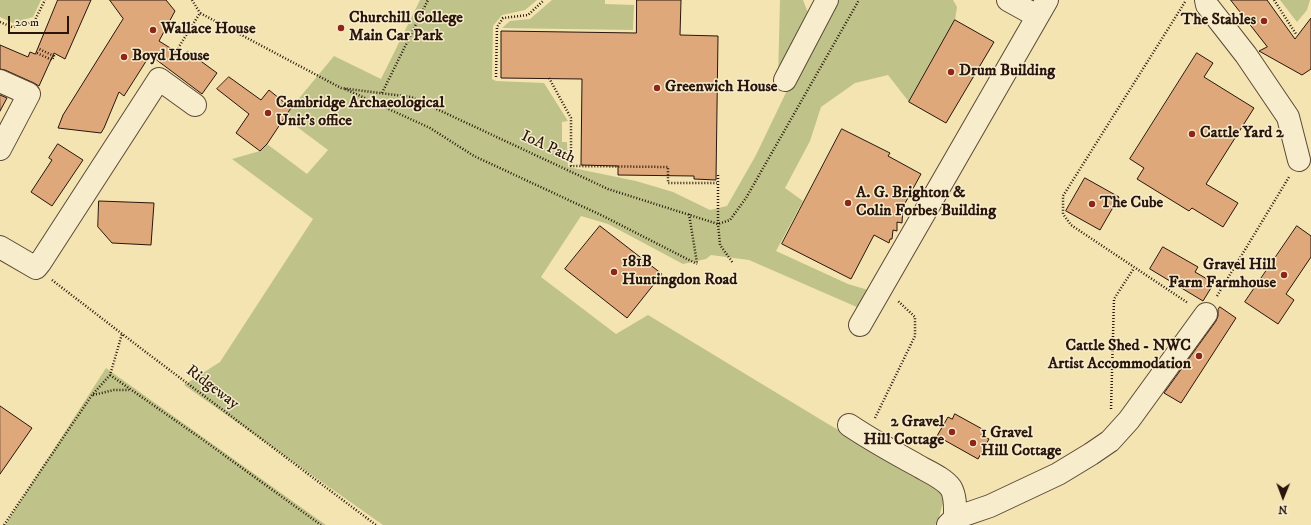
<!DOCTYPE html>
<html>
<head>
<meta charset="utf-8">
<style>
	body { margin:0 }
	#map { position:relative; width:1311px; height:525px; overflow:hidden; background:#f3e4b2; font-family:"IM FELL DW Pica",serif }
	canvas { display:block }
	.north { position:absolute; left:1263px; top:477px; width:40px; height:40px; -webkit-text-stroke:3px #f7edcd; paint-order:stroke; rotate:181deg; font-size:11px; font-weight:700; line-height:16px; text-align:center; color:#29150c }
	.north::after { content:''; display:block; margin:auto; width:14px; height:18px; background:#29150c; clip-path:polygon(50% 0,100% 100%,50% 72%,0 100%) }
	.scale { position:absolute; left:8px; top:16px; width:61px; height:18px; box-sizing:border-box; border:2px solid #29150c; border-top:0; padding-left:5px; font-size:12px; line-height:14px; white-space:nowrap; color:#29150c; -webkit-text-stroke:3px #f7edcd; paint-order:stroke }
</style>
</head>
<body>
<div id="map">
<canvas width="1311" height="525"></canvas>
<div class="north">N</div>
<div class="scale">20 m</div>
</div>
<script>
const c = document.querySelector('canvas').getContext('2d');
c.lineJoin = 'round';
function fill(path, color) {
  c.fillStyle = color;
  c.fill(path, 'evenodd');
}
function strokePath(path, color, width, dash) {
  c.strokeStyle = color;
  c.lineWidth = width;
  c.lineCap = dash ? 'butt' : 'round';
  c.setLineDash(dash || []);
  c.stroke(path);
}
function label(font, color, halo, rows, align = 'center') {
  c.font = font + ' "IM FELL DW Pica",serif';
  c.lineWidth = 3;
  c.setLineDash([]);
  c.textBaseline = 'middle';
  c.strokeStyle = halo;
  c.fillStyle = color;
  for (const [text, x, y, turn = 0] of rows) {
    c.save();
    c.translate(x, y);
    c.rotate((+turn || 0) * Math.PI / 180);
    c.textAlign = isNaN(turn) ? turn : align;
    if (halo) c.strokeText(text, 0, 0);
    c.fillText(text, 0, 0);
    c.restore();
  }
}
const green = new Path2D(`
	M0,0H41L33,17L13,23L0,17Z
	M420,0H537L525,10L502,15L493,26L492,79L496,81L544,83L568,121L562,122V142H567L568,167L636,181L673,192L710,210L727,206L756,155L792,80L836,0H953L957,7L955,20L909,102L888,75L855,83L821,107L810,141L785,188L803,201L776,251L848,284L885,295L875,315L749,260L711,255L706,259L683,264L608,224L581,216L541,277L616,334L648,315L828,424L935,485L944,499L938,521L935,525H383L184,385L220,362L313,219L232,159L260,151L267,144L307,174L328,150L285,118L291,108L334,56L381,79Z
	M552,0H605V4L634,5L633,30L502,28L510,21L530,19Z
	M780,0H803L808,13L778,80Z
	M1280,0H1310L1307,10L1297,22Z
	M106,368L326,525H5Z`);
const building = new Path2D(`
	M58,0H91L65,59L54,53L39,86L34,83L5,70L0,69V45L28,57L30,52L35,54Z
	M110,0H166L175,11L159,41L183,56L187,51L217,73L202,94L150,55L124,96L119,92L104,128L101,133L58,128L63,115L123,19Z
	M637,0H681L680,35L718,36L716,180L694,179V176L618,175V166L581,165L582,79L501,78V31L636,33Z
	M1231,0H1267L1295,39L1311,18V69L1302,75L1259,51L1267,47Z
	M955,20L994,42L946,123L909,102Z
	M1197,53L1213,63L1204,77L1254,108L1206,184L1238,203L1223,227L1192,208L1189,211L1137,179L1144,168L1130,159Z
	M229,77L261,100L269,90L291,108L267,144L260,151L236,133L249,114L217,89Z
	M0,95L7,98L0,111Z
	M842,129L890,153L888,156L921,174L903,207L902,223L897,222V231L893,230L892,239H890L889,243L874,235L851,279L782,244Z
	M58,144L83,160L52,206L31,192L52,160L49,158Z
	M1085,178L1119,197L1100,230L1066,211Z
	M99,201L154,203L151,245L112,243L98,227Z
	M600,226L662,274L627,318L565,269Z
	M1297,226L1311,236V257L1286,294L1294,300L1278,324L1245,302Z
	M1163,247L1198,267L1195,272L1214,283L1203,301L1150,269Z
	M1220,307L1236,318L1181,403L1164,393L1216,321L1218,316V310Z
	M0,406L32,428L0,474Z
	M955,414L984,430L981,435L989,439L978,459L937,436L948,417L952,419Z`);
const path = new Path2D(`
	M192,0L200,13
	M1274,0L1296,34
	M1185,2L1063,196V214L1071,225L1188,303
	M0,22L12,27L34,22L45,0
	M37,53L52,60L54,56L39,49
	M170,61L200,13L341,88L411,97L608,189L718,224L730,220L746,198L859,0
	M496,77L497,27L503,18L528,15L544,0
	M549,78L571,118V166L668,167V183H717
	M345,89L430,128L474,156L603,216L697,264
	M382,93L428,0
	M718,175V224L720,245L733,263
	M689,214L697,263
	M52,280L147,353L376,525
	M1217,296L1289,177
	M110,375L199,437L321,525
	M93,395L114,390H129
	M1111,409L1114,299L1134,268
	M875,418L915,336V317L898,301
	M4,525L92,395L110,375L122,334`);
const minor = new Path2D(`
	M1008,0L1037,16
	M1206,0L1207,5L1246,55L1288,117L1299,160
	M785,80L827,0
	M0,81L29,94L0,149
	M0,247L36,268L40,263L159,79L195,105
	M860,325L1047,0
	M849,425C870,439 893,452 915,464C926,471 943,477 951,488C956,497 955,509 955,518
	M948,525L955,518L990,506L1058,474L1091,454L1110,441L1129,420L1206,314`);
const markers = [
	[1264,21,4,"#8f2418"],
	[341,28,4,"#8f2418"],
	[153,30,4,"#8f2418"],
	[124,57,4,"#8f2418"],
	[951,72,4,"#8f2418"],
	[657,88,4,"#8f2418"],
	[268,113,4,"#8f2418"],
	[1192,134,4,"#8f2418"],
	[848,203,4,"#8f2418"],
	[1092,204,4,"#8f2418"],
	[614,272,4,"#8f2418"],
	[1284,275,4,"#8f2418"],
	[1199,356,4,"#8f2418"],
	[952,432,4,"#8f2418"],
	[973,443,4,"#8f2418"]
];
const poiNames = [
	["Churchill College",349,19],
	["Main Car Park",349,37],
	["The Stables",1256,21,"right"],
	["Wallace House",161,30],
	["Boyd House",132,57],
	["Drum Building",959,72],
	["Greenwich House",665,88],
	["Cambridge Archaeological",276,104],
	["Unit's office",276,122],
	["Cattle Yard 2",1200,134],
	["A. G. Brighton &",856,194],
	["Colin Forbes Building",856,212],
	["The Cube",1100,204],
	["181B",622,263],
	["Huntingdon Road",622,281],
	["Gravel Hill",1276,266,"right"],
	["Farm Farmhouse",1276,284,"right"],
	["Cattle Shed - NWC",1191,347,"right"],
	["Artist Accommodation",1191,365,"right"],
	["2 Gravel",944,423,"right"],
	["Hill Cottage",944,441,"right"],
	["1 Gravel",981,434],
	["Hill Cottage",981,452]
];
const streetNames = [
	["IoA Path",548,148,25],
	["Ridgeway",212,388,37]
];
fill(green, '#bfc389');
fill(building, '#dea87b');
strokePath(building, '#29150c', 1);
strokePath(minor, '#5c4936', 24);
strokePath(path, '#29150c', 2.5, [1, 2]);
strokePath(minor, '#f7edcd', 22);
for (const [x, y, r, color] of markers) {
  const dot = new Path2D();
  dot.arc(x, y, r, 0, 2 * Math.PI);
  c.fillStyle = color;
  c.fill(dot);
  strokePath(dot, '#f7edcd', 1.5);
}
label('bold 16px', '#29150c', '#f7edcd', poiNames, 'left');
label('16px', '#29150c', '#f7edcd', streetNames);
</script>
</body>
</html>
